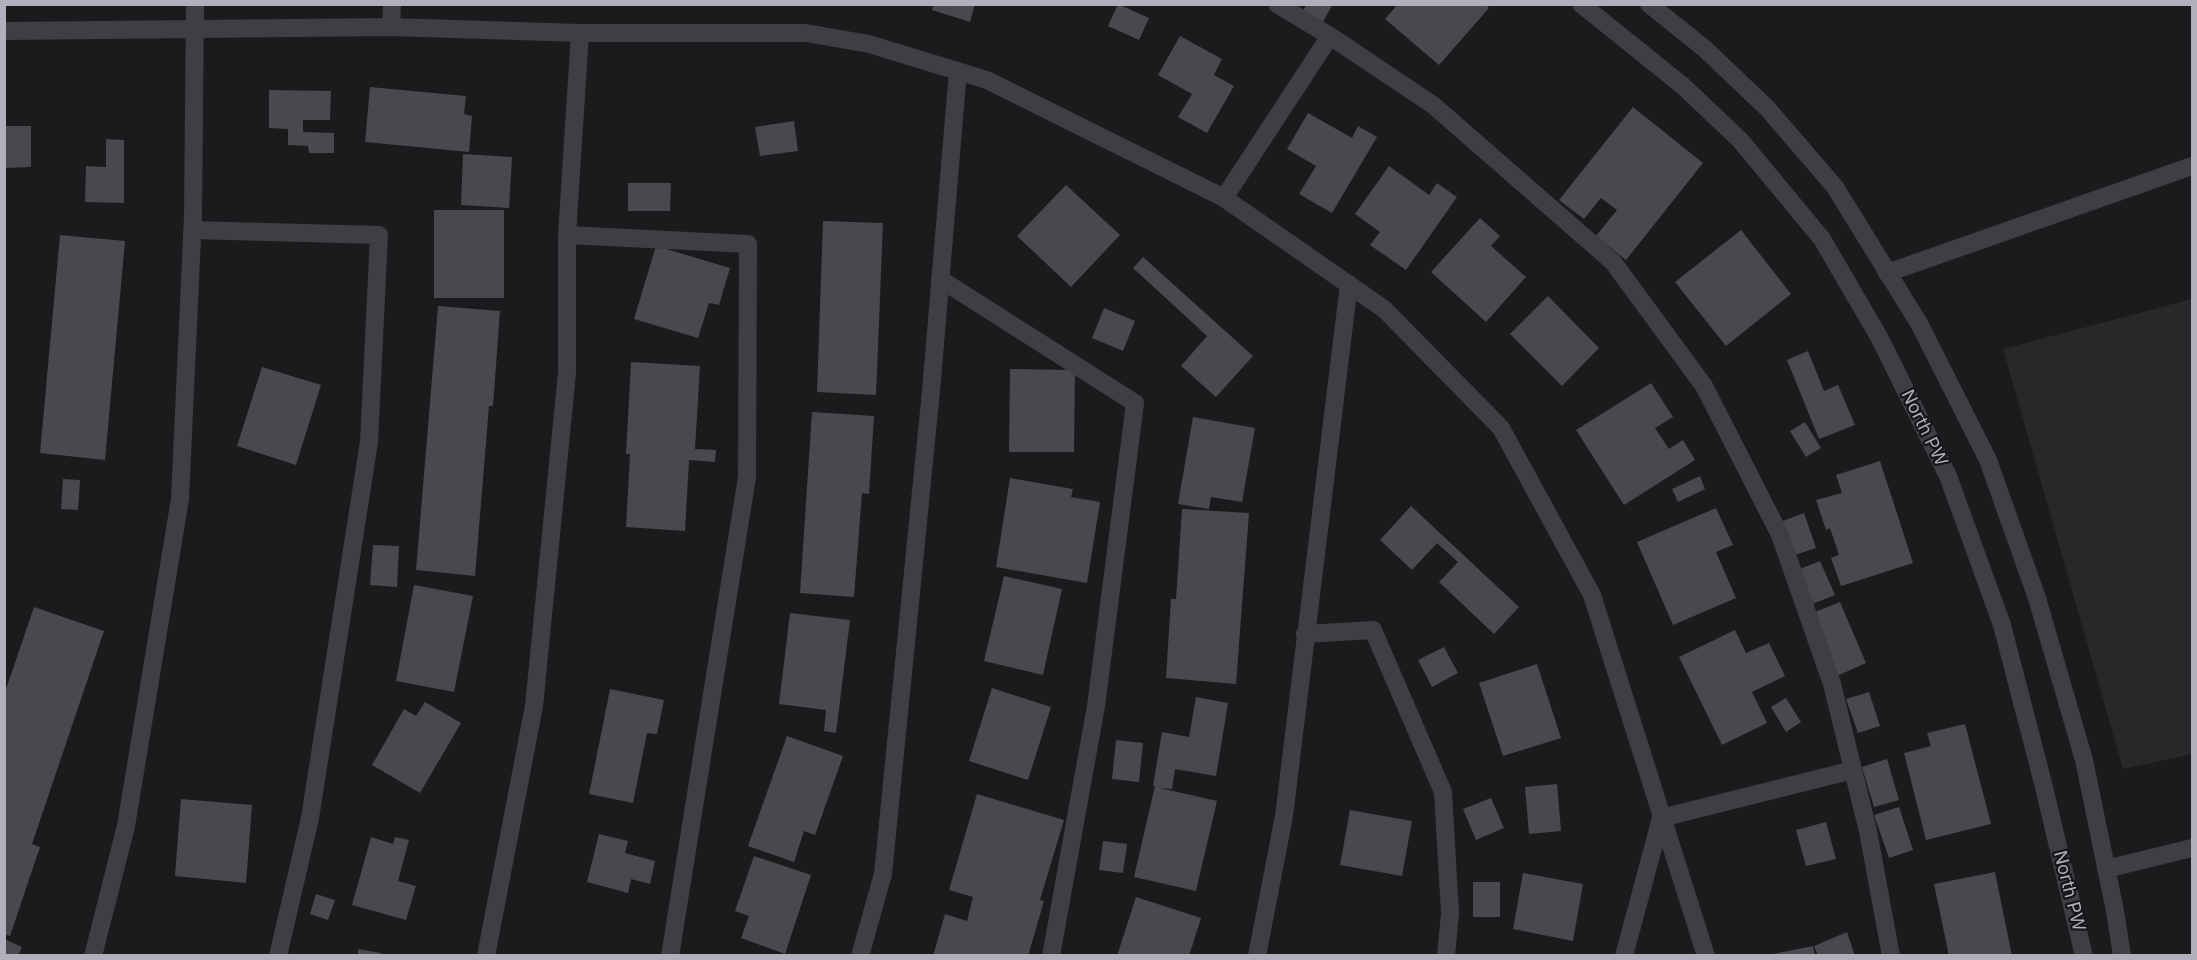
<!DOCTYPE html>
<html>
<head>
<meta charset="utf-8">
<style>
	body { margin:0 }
	#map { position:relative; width:2197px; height:960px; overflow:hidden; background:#1b1b1d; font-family:Inter,sans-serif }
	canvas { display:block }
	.frame { position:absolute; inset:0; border:6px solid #afb0bb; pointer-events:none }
</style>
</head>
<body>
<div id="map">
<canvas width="2197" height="960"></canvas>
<div class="frame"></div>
</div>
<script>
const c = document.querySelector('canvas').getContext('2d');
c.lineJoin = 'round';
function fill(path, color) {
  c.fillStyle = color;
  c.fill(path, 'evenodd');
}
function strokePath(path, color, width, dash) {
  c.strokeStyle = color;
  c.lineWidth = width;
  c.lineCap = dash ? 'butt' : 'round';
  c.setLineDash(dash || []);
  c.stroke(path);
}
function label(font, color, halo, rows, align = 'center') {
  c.font = font + ' Inter,sans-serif';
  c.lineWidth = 4.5;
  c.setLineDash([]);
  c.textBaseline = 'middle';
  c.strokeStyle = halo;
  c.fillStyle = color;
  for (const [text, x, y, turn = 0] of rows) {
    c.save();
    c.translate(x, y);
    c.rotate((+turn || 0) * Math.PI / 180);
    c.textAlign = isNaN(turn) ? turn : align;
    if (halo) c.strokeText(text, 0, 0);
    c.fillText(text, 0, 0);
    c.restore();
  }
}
const built = new Path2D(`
	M2192,299V754L2123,769L2003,349Z`);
const building = new Path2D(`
	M934,4H975L970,22L932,10Z
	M1118,4L1149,18L1139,40L1108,26Z
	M1307,4H1333L1321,25L1301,14Z
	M1398,4H1485L1489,8L1439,65L1385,19Z
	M1180,36L1222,59L1214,75L1234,86L1207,133L1178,117L1192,94L1158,75Z
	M370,87L466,96L464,114L472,116L469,152L365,142Z
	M269,90L331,91L330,120H303V132L334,133V153H309L308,146L288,145V129L269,128Z
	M1633,107L1703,163L1626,260L1596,236L1617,210L1601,198L1584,219L1559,200Z
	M1308,113L1352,138L1358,126L1377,137L1332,213L1299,194L1316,166L1287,149Z
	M794,121L798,151L760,156L755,127Z
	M4,126H31V167L4,168Z
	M106,139L124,140V203L85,202L86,166L106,167Z
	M463,154L512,157L509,208L461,205Z
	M1389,166L1429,195L1437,183L1457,197L1406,270L1370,245L1380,232L1355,214Z
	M628,183H671L670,211H628Z
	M1066,185L1120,235L1071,287L1017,236Z
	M434,210H504V298H434Z
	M1480,218L1500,236L1491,246L1526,277L1486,322L1431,272Z
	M823,221L883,223L876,395L817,392Z
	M1741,230L1791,294L1726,346L1675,282Z
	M60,235L125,241L105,460L40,453Z
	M656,246L730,268L719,305L709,303L698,338L634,319Z
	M1143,257L1253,356L1216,397L1181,366L1207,336L1133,268Z
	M1548,296L1599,348L1562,386L1510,334Z
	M438,306L500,311L493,406H489L475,576L416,570Z
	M1104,308L1135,321L1123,351L1092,338Z
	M1808,351L1824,391L1838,385L1855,425L1819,439L1787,360Z
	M631,362L700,366L695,449L716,450L715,462L689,460L685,531L626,527L630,454H626Z
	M262,367L321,385L296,465L237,446Z
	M1010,369L1075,370L1074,452H1009Z
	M1651,383L1673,417L1655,428L1669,449L1683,440L1695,460L1624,505L1576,430Z
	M812,412L874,416L869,494L862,493L854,597L800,593Z
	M1193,417L1255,428L1242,502L1211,497L1209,509L1178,504Z
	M1805,422L1821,448L1806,457L1790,431Z
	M1880,461L1913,563L1841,586L1831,558L1839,555L1830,528L1826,530L1816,500L1842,493L1836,475Z
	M1700,476L1705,489L1678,502L1672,489Z
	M1010,478L1073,489L1071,497L1100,502L1087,583L996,567Z
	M63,479L80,480L78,510L61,509Z
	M1411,506L1519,607L1494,634L1439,582L1458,562L1437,543L1412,570L1380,540Z
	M1716,508L1733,545L1716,552L1736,598L1673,625L1637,542Z
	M1182,509L1249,513L1236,684L1166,678L1171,599H1176Z
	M1804,513L1816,548L1789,557L1778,523Z
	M373,545L399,546L397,587L370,585Z
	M1820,561L1835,595L1810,605L1795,571Z
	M1004,576L1062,589L1043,675L984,661Z
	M414,585L473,596L454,692L396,681Z
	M1840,602L1866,663L1837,676L1810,614Z
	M34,607L104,631L32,844L40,847L10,936L4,934V695Z
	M790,613L850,620L836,733L824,731L826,710L779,704Z
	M1735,630L1746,653L1769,643L1785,676L1752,692L1767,723L1722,745L1679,657Z
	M1444,647L1458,673L1432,687L1418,660Z
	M1537,664L1561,738L1503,756L1479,683Z
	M992,688L1051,707L1028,780L969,761Z
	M610,689L664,700L657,734L647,733L633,803L589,794Z
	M1869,692L1880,726L1858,733L1846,699Z
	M1196,697L1228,703L1216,776L1175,769L1172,789L1160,788L1217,801L1196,891L1134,877L1155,786H1153L1162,732L1189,737Z
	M1786,698L1801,722L1786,732L1771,707Z
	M425,702L461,723L420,793L372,765L404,709L416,716Z
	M1965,724L1991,824L1926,840L1904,753L1931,746L1927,733Z
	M787,736L843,756L815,835L804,831L794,862L748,846Z
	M1116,740L1143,743L1139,782L1112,779Z
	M1887,759L1899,800L1874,807L1862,767Z
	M1557,784L1561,831L1529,834L1525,787Z
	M977,794L1064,820L1040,900L1044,901L1028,956H933L945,914L967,921L973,897L949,890Z
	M1491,798L1504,828L1476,840L1463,809Z
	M181,799L252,805L246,883L175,876Z
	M1899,807L1913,850L1889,858L1874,815Z
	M1350,810L1412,821L1402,876L1340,865Z
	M1826,822L1836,859L1806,866L1796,830Z
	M599,834L628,841L625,853L655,861L650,884L631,879L628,893L587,882Z
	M371,837L393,844L395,837L409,840L398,881L416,886L406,920L352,905Z
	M1103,841L1127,844L1123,873L1099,870Z
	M754,856L811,875L785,954L741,938L749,916L735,911Z
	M1995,872L2012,956H1949L1934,884Z
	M1523,873L1583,884L1573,941L1513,929Z
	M1473,882H1500V917H1473Z
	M316,894L335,900L328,920L310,914Z
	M1136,897L1201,918L1189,956H1117Z
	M1847,932L1855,956H1818L1814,946Z
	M4,939L22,947L18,956H4Z
	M1813,946L1815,956H1773V954Z
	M358,949L381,953V956H358Z`);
const street = new Path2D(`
	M1277,4L1330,36L1433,105L1613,262L1704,386L1780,535L1832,684L1868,831L1891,956
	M1581,4L1683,86L1740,140L1822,239L1879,337L1948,476L2002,625L2043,783L2084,956
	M1649,4L1705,49L1767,108L1835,187L1920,325L1988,460L2037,598L2084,760L2115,911L2122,956
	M391,27L392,4
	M4,31L391,27L580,33H806L869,44L987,80L1224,198L1384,309L1501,428L1592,595L1706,956
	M1224,198L1330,36
	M192,230L379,235L369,442L310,818L278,956
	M567,235L748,244L747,477L670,956
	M1887,273L2192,166
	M940,279L1135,403L1096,706L1051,956
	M1305,634L1373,630L1443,792L1450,913L1446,956
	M2106,869L2192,848
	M93,956L126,826L180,499L193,216L195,4
	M486,956L534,706L567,373V235L580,33
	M860,956L883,874L931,391L958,71
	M1257,956L1284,816L1349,284
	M1624,956L1661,818L1853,770`);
const streetNames = [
	["North PW",1924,428,64],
	["North PW",2069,891,76]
];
fill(built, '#28272a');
fill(building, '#49484d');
strokePath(street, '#3f3e43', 18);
label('18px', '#afb0bb', '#161618', streetNames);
</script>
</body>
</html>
